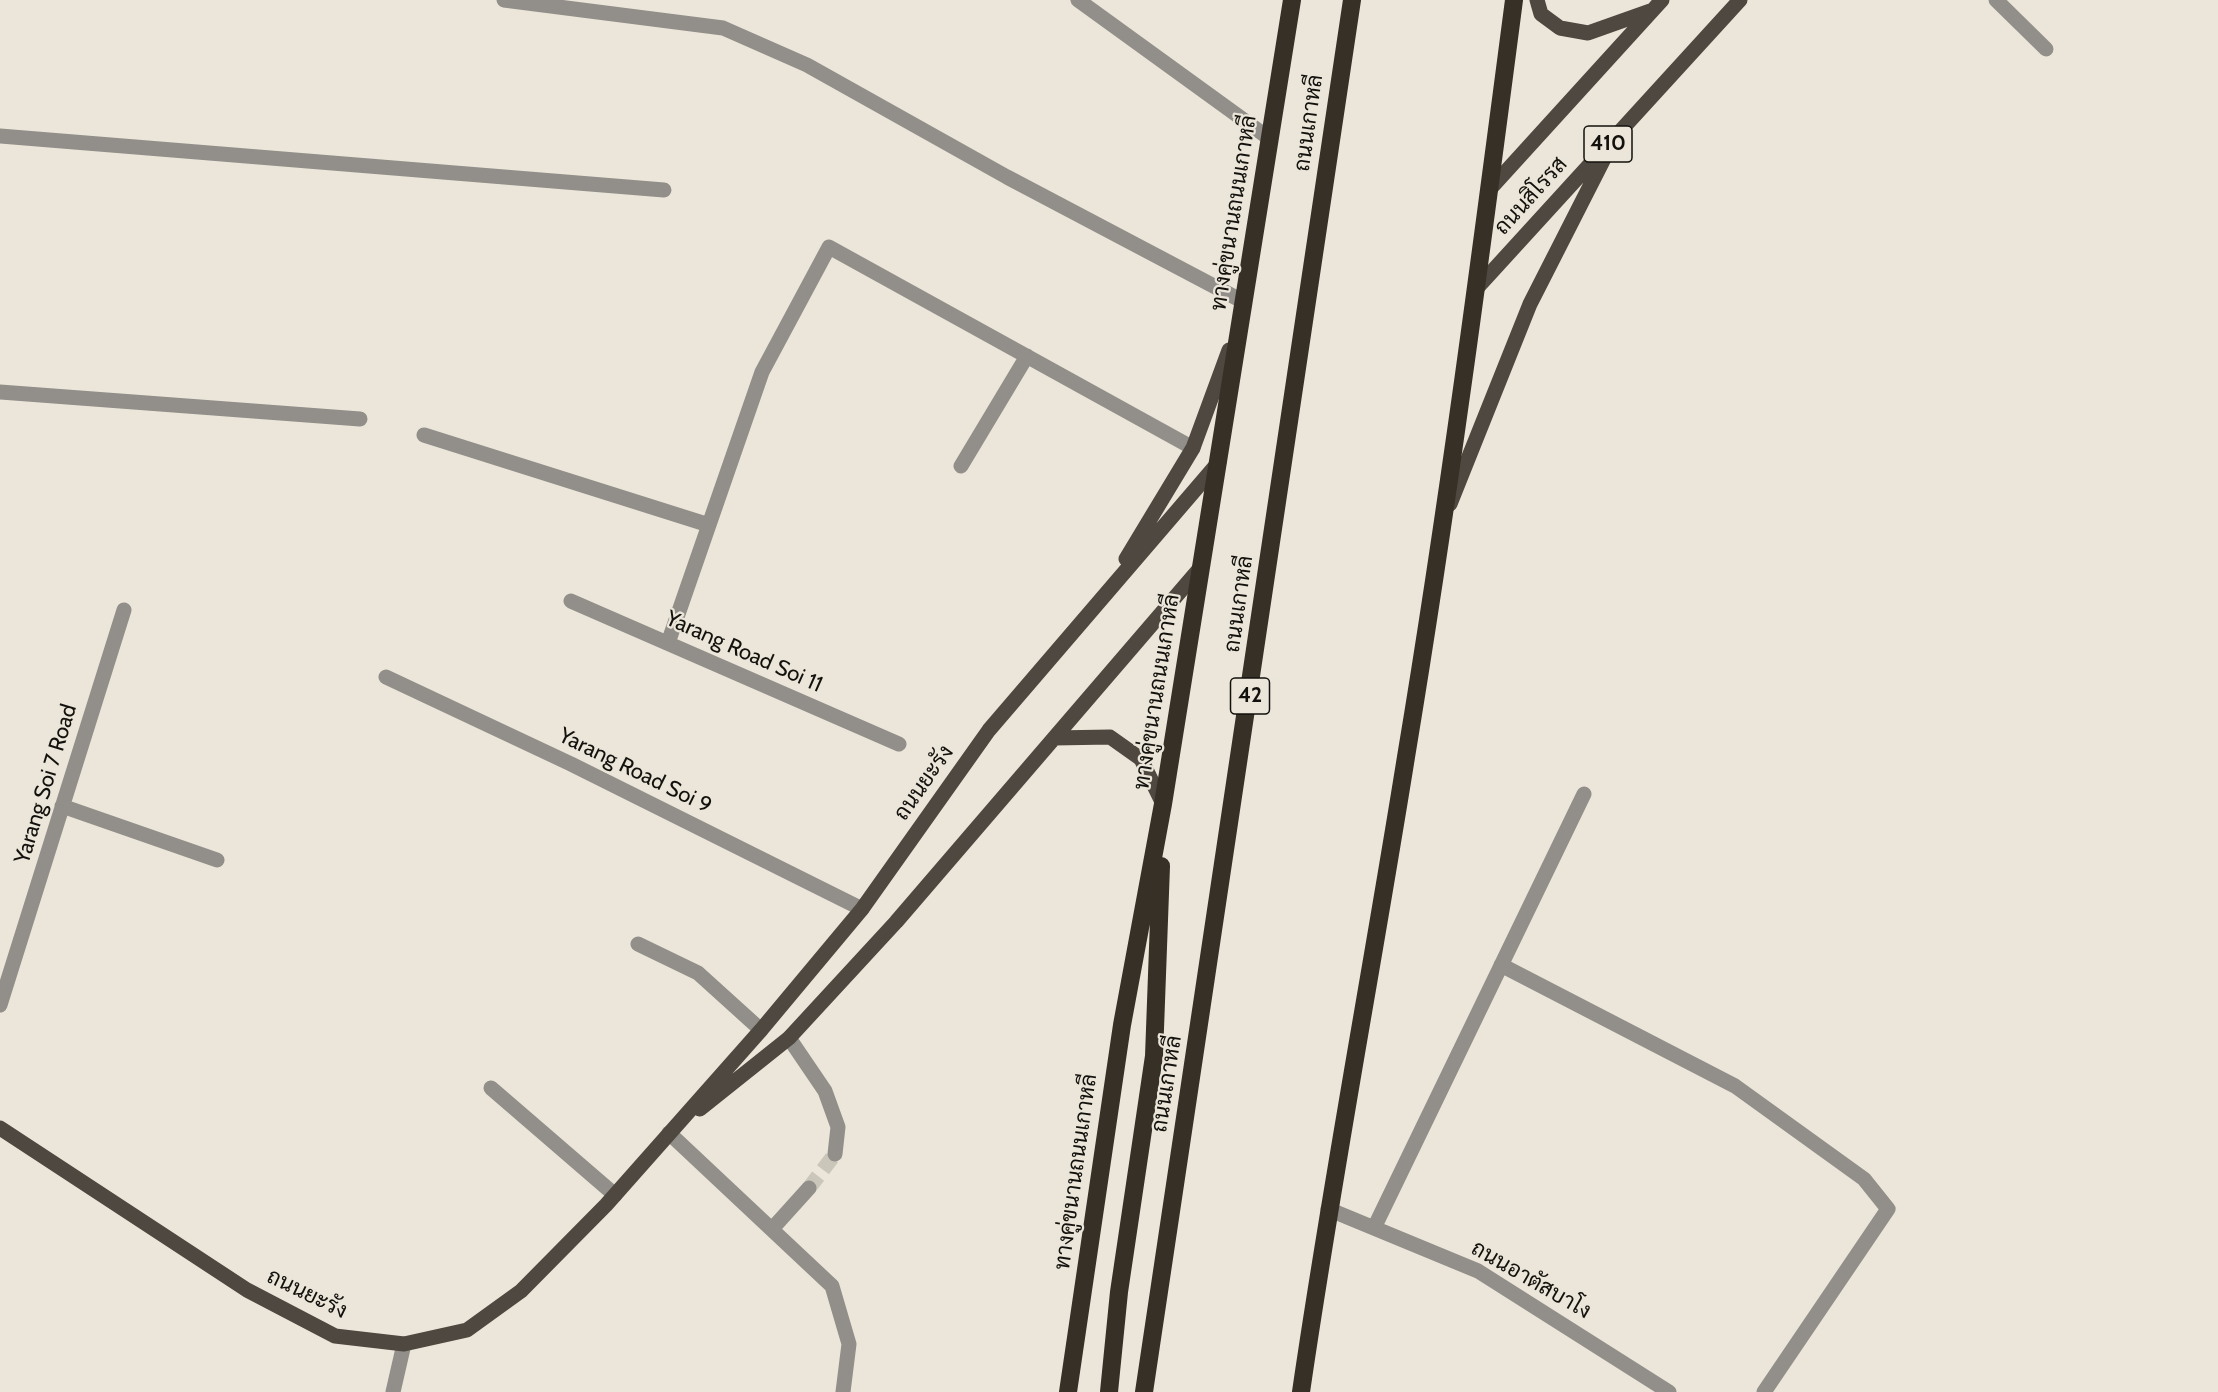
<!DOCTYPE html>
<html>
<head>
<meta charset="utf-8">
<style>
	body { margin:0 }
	canvas { display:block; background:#ebe6d9 }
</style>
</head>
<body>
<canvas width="2218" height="1392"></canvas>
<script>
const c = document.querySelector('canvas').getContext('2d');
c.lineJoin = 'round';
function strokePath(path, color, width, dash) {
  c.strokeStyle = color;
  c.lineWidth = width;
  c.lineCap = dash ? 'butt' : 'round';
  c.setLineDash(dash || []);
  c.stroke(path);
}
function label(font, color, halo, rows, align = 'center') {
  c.font = font + ' Cabin,Sarabun,sans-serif';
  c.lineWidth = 4.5;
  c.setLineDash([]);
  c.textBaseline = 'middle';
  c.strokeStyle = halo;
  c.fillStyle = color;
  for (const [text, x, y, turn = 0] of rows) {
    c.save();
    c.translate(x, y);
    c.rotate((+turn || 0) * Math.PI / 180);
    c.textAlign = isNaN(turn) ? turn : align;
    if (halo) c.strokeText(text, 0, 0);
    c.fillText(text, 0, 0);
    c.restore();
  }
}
const minorTunnel = new Path2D(`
	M809,1188L835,1154`);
const minor = new Path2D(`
	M504,0L723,28L807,65L1007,177L1244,302
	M1078,0L1270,139
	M1996,0L2046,49
	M0,136L664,190
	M0,392L360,419
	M424,435L709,525
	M961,466L1027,356
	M571,601L899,744
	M668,643L762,372L829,247L1193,448
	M386,677L571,764L862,909
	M62,806L217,860
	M638,944L698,973L761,1030
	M1501,965L1735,1086L1864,1179L1888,1209L1764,1392
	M0,1005L124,610
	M789,1038L825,1091L838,1127L835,1154
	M491,1088L615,1195
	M669,1133L832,1286L849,1344L843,1392
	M1328,1209L1478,1271L1669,1392
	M1374,1228L1584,794
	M772,1229L809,1188
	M393,1392L404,1344`);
const major = new Path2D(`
	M1537,0L1541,14L1560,28L1588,33L1650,11
	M1490,189L1662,0
	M1477,288L1740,0
	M1450,504L1530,304L1616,135
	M1126,559L1193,448L1229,350
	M1054,738L1110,737L1141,759L1163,804
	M700,1109L789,1038L896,922L1202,566
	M0,1128L247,1290L335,1336L404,1344L467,1330L521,1291L606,1205L761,1030L862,909L989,730L1219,462`);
const highway = new Path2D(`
	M1068,1392L1122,1025L1163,804L1292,0
	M1109,1392L1119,1292L1154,1056L1161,866
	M1144,1392L1352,0
	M1301,1392C1332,1179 1372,969 1406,757C1448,505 1481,253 1514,0`);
const shields = [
	[1608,144,48],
	[1250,696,39]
];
const shieldNames = [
	["410",1608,144],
	["42",1250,696]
];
const streetNames = [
	["ถนนเกาหลี",1309,123,-82],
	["ถนนสิโรรส",1531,196,-48],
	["ทางคู่ขนานถนนเกาหลี",1234,213,-81],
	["ถนนเกาหลี",1239,604,-82],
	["Yarang Road Soi 11",744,652,24],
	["ทางคู่ขนานถนนเกาหลี",1157,692,-81],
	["Yarang Road Soi 9",635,771,26],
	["ถนนยะรัง",924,783,-55],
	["Yarang Soi 7 Road",46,784,-73],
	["ถนนเกาหลี",1167,1084,-81],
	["ทางคู่ขนานถนนเกาหลี",1076,1172,-82],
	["ถนนอาตัสบาโง",1531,1280,30],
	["ถนนยะรัง",307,1294,26]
];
strokePath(minorTunnel, '#cbc6ba', 15, [15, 8]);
strokePath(minor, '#928f8a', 15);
strokePath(major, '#4e4840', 15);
strokePath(highway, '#373027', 18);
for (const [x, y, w] of shields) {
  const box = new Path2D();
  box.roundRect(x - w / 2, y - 18, w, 36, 4.5);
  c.fillStyle = '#ebe6d9';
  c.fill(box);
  strokePath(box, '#13110d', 1.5);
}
label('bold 21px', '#13110d', null, shieldNames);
label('22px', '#13110d', '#ebe6d9', streetNames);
</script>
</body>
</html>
